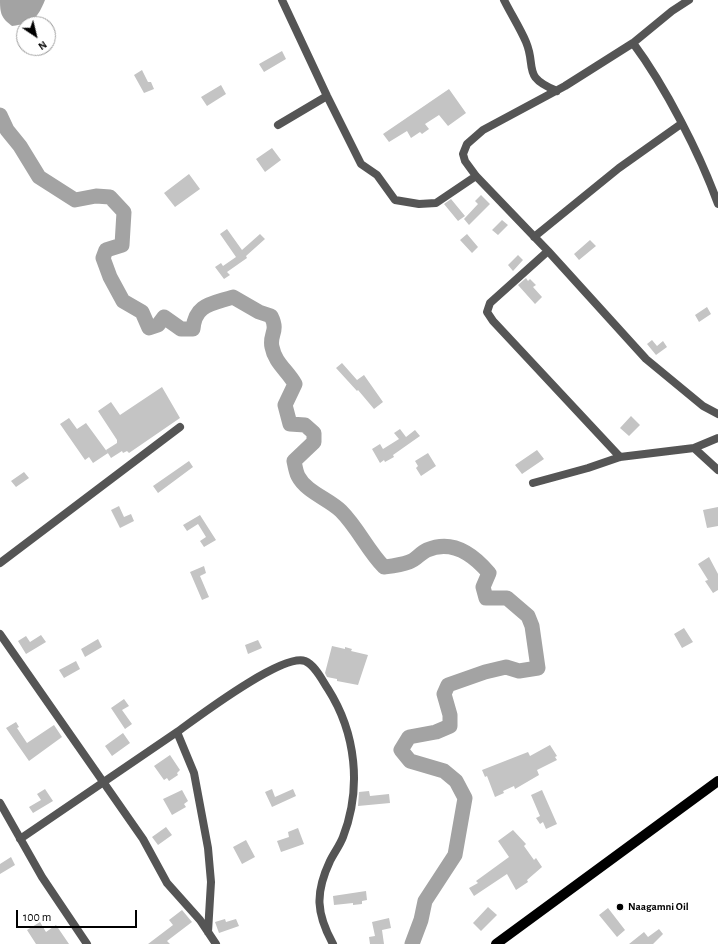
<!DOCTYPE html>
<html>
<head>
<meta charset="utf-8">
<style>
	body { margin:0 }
	#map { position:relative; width:718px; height:944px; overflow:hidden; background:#fff; font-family:"Alegreya Sans",sans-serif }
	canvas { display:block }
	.north { position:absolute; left:16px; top:16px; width:40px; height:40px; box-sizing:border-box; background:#fff; border:1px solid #999; border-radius:50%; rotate:145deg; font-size:11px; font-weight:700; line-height:16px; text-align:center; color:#000 }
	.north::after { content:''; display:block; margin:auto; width:14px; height:18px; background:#000; clip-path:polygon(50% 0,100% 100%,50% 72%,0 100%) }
	.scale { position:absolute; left:16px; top:910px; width:121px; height:18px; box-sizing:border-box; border:2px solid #000; border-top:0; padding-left:5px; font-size:12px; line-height:14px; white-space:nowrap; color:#000; -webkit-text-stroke:3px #fff; paint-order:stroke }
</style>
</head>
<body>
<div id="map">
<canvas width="718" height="944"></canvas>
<div class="north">N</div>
<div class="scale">100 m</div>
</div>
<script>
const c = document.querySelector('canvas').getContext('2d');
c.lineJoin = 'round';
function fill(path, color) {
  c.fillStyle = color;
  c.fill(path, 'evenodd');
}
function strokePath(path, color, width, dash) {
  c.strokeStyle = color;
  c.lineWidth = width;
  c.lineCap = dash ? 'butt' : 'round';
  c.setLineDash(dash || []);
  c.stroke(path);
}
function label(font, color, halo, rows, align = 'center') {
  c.font = font + ' "Alegreya Sans",sans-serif';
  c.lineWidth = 4;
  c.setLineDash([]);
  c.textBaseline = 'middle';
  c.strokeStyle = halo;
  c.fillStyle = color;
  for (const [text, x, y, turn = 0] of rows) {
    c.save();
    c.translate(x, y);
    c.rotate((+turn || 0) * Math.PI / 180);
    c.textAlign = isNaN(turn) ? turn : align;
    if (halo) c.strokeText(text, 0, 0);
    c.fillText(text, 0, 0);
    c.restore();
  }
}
const water = new Path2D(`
	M0,0H45C37,19 33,23 12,26C1,18 0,13 0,0Z`);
const river = new Path2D(`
	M0,115L7,130L20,146L39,177L75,200L96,196L110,197L124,212L122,245L106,250L103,258L110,277L123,301L142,312L149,328L158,325L164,317L181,329H193C195,304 212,304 233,297L259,312L271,316C279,332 269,334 272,347C275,363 287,370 295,384L285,405L290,424L305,425L314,433V442L294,461C295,466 296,472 298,476C306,492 329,499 341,511C358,528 368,551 384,567C392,566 401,565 409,562C416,560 420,553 427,550C452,539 473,554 489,573L483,587L486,598H507L528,616L532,626L538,668L519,671L506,667L485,672L448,685L444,694L450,715V726L436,732L409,737L401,750L410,761L444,771L456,781L465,798L455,855L425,901L421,920L412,944`);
const building = new Path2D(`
	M282,51L286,59L264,72L259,64Z
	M142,70L148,82H151L154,89L144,93L134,75Z
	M221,85L226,94L207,106L201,97Z
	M449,89L466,113L448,126L439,115L425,124L429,129L422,134L420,132L411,138L407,131L389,142L383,134Z
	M272,148L281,160L265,172L256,159Z
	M189,174L200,189L175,207L164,193Z
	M481,195L490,204L469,225L464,219L478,204L475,201Z
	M451,199L465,216L458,221L444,204Z
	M502,220L508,225L498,235L492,230Z
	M227,229L242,250L260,234L265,239L246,256L247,258L227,272L230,275L224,279L215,267L221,263L223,266L236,257L220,234Z
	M467,234L478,247L472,253L460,240Z
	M590,240L596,246L579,260L574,254Z
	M518,255L523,260L513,271L508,265Z
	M526,278L528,281L530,279L536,285L533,287L542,297L535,304L518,285Z
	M707,307L711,314L699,322L695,315Z
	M652,340L657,346L663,341L667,347L656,355L647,344Z
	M342,363L357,380L364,375L383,402L374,409L358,390L357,391L336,368Z
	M162,387L180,418L129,453L127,451L123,453L122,451L111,458L106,450L117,443V440L98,411L111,402L120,415Z
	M631,416L640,425L629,436L620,428Z
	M69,418L77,429L86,423L108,453L93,463L89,457L85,460L60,424Z
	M400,429L406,437L415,430L420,436L393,455L394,457L385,462L384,460L380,463L372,449L380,444L383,449L399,439L394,433Z
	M537,450L544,459L522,474L515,465Z
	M428,453L436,466L421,476L416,468L418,466L415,461Z
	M189,461L193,467L158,493L153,486Z
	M24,472L29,478L16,487L11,481Z
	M119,506L124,517L131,514L134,521L120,528L111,510Z
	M718,507V526L707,528L703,510Z
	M200,515L216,540L204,547L200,541L206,537L198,524L187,531L183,525Z
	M709,557L718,574V590L713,593L705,581L708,580L698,564Z
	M204,566L206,573L200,576L209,597L202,600L190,572Z
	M684,628L693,642L682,648L674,634Z
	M41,635L46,642L26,654L18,641L26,636L30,642Z
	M98,639L102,647L85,657L81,649Z
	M258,640L262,648L248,654L245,645Z
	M332,646L345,649V647L352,649L351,651L368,655L358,685L337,681V679L327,677L325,673Z
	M76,661L80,669L64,678L59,670Z
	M124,699L129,706L122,710L132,724L125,729L111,708Z
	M16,722L19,727L17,728L27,743L54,725L62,737L29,761L6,728Z
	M123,733L130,743L112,756L105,746Z
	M550,745L557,756L555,757L557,760L537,770L539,775L515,789L514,786L503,791L504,793L495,797L487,776L485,777L482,770L528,752L530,756Z
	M170,755L180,770L177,773L178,775L169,781L167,778L164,780L154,766Z
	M45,789L53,801L33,813L29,807L41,800L37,794Z
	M272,789L275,797L293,789L296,796L272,807L265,792Z
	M182,790L188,801L184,804L186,807L172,815L163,799Z
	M542,790L557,824L546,829L543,822L540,824L536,818L540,816L531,795Z
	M369,791L370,796L389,794L390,803L358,806L359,792Z
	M166,827L172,835L158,845L152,837Z
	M298,828L304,844L281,852L277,841L289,837L288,832Z
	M513,830L526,844L524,846L534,860L536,858L542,867L527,880L528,882L516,890L507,874L474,896L469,888L478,883L476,881L509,857L498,841Z
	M246,840L255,857L242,864L233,847Z
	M11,857L15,865L0,874V864Z
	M366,891L367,900L362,901V904L353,905V903L334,905L333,896Z
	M488,907L497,915L481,931L473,923Z
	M608,908L625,930L617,937L599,915Z
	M182,910L192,922L167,941L170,944H148L173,925L169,920Z
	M389,918L391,928L382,930L384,944H370L369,937L375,936L372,922Z
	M225,919L226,922L236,919L239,926L219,933L215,922Z
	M40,922L46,932L56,925L69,944H36L27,930Z
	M659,929L663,934L653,944H629L644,932L648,937Z`);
const minor = new Path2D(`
	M282,0L327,96L361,164L377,175L395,200L419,204L436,203L476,176
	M504,0C511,14 520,28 526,42C537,68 521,76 557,91
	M689,0L672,11L633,43C665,86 700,154 718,204
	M633,43L565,86L483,130L467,144L463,154L465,161L476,176L548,251L646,359L703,406L718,414
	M278,125L327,96
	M534,237L619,168L681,124
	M548,251L490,303L487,312L493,321L620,457
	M694,448L718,470
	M533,483L588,468L620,457L694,448L718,438
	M0,563L180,427
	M0,634L143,839L167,883L200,920L216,944
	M0,803L42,877L87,944
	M20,839L177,732
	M208,932L211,882L208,848L194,773L177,732C198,717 282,653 305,661C315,665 322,680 328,689C356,733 362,788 343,837C340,845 334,853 330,861C315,893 316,913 333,944`);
const major = new Path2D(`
	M496,944L718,781`);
const markers = [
	[620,907,4,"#000"]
];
const poiNames = [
	["Naagamni Oil",628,907]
];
fill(water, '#a3a3a3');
strokePath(river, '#a3a3a3', 15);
fill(building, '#c4c4c4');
strokePath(minor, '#555', 8);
strokePath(major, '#000', 10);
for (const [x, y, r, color] of markers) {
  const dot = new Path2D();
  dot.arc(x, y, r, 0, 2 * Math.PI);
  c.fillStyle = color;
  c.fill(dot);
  strokePath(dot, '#fff', 1.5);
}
label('bold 11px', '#000', '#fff', poiNames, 'left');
</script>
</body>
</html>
